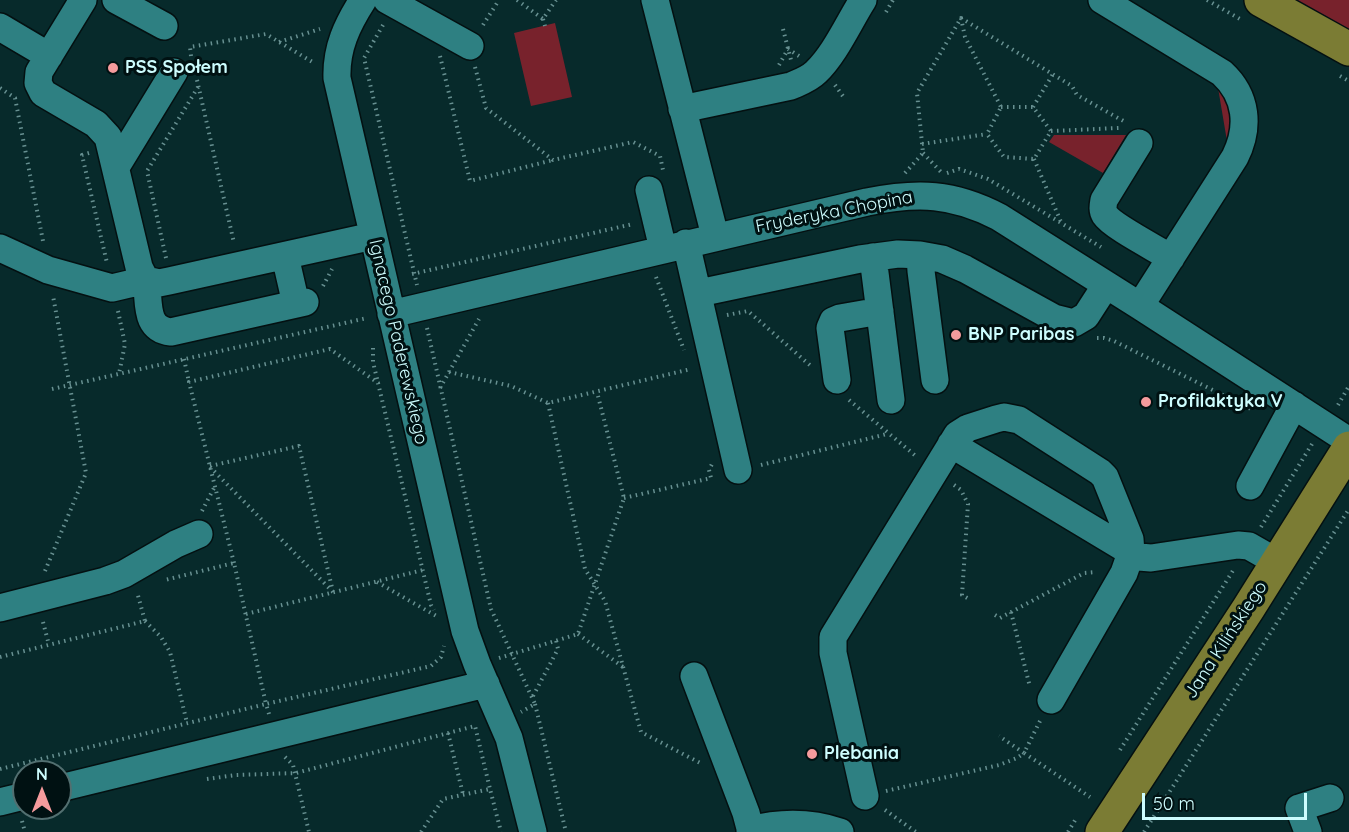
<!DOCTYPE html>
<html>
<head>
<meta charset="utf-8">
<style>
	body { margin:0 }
	#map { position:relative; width:1349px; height:832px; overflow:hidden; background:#072a2b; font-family:Quicksand,sans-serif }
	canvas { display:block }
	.north { position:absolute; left:12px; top:760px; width:60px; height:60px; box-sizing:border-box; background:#001112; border:2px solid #526f70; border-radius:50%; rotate:0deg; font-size:16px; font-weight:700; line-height:24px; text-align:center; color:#cdfdfe }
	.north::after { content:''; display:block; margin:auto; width:21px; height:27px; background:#f59b9d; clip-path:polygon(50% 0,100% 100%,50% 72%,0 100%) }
	.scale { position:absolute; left:1142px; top:793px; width:165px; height:27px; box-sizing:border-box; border:3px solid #cdfdfe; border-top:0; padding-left:8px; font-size:18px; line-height:21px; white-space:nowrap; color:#cdfdfe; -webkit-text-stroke:4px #001112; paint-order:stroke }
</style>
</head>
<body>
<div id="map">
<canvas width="1349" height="832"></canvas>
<div class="north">N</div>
<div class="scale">50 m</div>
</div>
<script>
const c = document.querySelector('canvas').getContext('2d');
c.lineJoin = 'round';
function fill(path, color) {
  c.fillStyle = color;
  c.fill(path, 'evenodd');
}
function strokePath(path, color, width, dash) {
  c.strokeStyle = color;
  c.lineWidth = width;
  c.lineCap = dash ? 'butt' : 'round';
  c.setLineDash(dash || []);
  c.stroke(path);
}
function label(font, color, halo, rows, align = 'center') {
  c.font = font + ' Quicksand,sans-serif';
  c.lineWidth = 6;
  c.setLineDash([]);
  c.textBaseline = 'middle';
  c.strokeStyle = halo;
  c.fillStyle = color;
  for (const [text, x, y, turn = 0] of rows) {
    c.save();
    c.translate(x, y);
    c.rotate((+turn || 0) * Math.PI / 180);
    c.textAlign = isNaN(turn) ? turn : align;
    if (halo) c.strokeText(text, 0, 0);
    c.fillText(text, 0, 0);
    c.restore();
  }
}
const green = new Path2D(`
	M1289,0H1349V34Z
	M555,23L572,97L531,106L514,33Z
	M1216,76L1233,98L1229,153Z
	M1054,135H1126L1103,173L1049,142Z`);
const path = new Path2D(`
	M517,0L543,19L556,0
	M1207,0L1240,19
	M886,12L893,0
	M961,18L965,37L1001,107
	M543,19L545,26
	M383,25L364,58L417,285
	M483,25L499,0
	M783,29L791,60
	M279,42L320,29
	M191,56L190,47L266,34L314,63
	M440,56L470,181L553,160
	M779,65L788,49L799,56
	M475,67L486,108L553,160L633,142L660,156L663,170
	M1340,76L1349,81
	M197,80L234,243
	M835,85L845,99
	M0,88L15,98L43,241
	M1001,107H1033L1051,131L1034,159L1004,157L987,134Z
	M1033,107L1053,74
	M1051,131L1119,128
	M922,144L987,134
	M89,153L82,155L107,263
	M923,153L941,172
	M1034,159L1061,222
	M905,173L923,153L917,93L961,18L1072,86L1077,95L1127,123
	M947,173L959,169L988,179L1101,247
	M166,258L147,171L198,87
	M412,274L633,224
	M656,277L684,350
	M323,286L332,269
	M118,311L125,344L119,374
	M727,315L748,311L812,367
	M427,328L491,609L535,704L521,712
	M1097,338H1104L1114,341L1253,410
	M373,348V362L378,383
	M184,359L189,382
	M449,372L511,386L548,403L691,369
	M440,388L479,319
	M52,389L367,318
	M849,400L917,457
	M548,403L585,569L605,601L641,732L702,764
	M1338,405L1349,386
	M761,465L887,434
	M210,466L299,446L333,592
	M210,467L333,592
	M954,485L961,490L968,504L962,595L969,599
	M624,498L711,478L709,470L712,464
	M202,511L215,486
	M1261,527L1312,444
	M234,563L189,382L330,349L378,383L431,605L434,610
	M45,571L86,473L53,296
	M377,582L438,617
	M1011,612L1030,687
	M246,614L423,570
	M995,615L1000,618L1084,573L1096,572
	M145,621L161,637L170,652L187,723
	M43,622L49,645
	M578,634L623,667
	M0,657L145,621L137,592
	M499,658L578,634L624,498L597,392
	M533,696L558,649L556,640
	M535,704L566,832
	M269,714L266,704L431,666L441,657L444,646
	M1040,721L1024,753L1090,797
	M448,733L463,794
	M1120,750L1234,569
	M285,757L293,765L309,832
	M0,769L266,704L234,563L165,580
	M207,779L236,775L296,773L475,726L490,789
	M886,791L999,765L1017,758L1024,753L999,736
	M885,810L916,832
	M37,817L56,812
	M22,821L25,832
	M421,832L443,799L490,789L501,832
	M1068,832L1077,817
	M1144,832L1349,509`);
const minor = new Path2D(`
	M83,0L39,72L38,83L43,93L96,124L108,137L139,267C141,272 144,276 146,281C150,300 143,329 171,332L305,302
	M116,0L164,26
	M363,0C347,25 336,48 337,78L465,631L477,664L509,738L533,832
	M387,0L470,46
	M655,0L715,236
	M1102,0L1222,73C1247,96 1250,127 1235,157L1140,306
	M0,27L49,56
	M682,109L791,86C800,82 809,79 816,72C835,54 849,22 863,0
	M1139,143L1104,200C1103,206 1102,210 1105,215C1112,226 1157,249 1171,258
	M116,167L174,72
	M649,190L663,249
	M686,243L738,470
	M0,248L48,270L112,288L146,280L159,283L169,281L373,236
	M920,255L921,271L935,380
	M285,256L296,304
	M873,257L891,400
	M699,293L860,259L898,254L920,255L942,259L965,269L1054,318L1074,323L1086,316L1106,285
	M391,314L867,202C918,192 953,193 999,217L1140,306L1349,441
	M837,380L830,328L833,321L840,318L880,311
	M951,444L1139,557L1151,558L1238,545L1249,546L1277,562
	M1250,486L1294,405
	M0,608L105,581L124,574L176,544L199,534
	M694,676L746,813L751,832
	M60,788L486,684
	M865,796L833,653V637L957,435L968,428L996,419L1004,417L1019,420L1100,472L1105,477L1130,539L1131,553L1124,573L1051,700
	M0,802L24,796
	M750,830C781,822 810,822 840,832
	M1308,832L1299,808L1330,798`);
const major = new Path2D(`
	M1261,0L1349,49
	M1102,832L1248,609L1349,448`);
const markers = [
	[113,68,6,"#f59b9d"],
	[956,335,6,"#f59b9d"],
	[1146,402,6,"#f59b9d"],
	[812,754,6,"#f59b9d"]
];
const poiNames = [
	["PSS Społem",125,68],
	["BNP Paribas",968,335],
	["Profilaktyka V",1158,402],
	["Plebania",824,754]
];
const streetNames = [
	["Fryderyka Chopina",834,212,-11],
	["Ignacego Paderewskiego",398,342,77],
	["Jana Kilińskiego",1226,640,-57]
];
fill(green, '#78222c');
strokePath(minor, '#041011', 30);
strokePath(major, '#041011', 36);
strokePath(path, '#679091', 4, [1.5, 4.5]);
strokePath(minor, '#2e8082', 27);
strokePath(major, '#7b7c34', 33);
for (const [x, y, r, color] of markers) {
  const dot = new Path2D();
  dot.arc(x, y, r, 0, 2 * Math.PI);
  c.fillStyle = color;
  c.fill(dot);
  strokePath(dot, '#001112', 2);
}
label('bold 18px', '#cdfdfe', '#001112', poiNames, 'left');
label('18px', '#cdfdfe', '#001112', streetNames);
</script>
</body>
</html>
